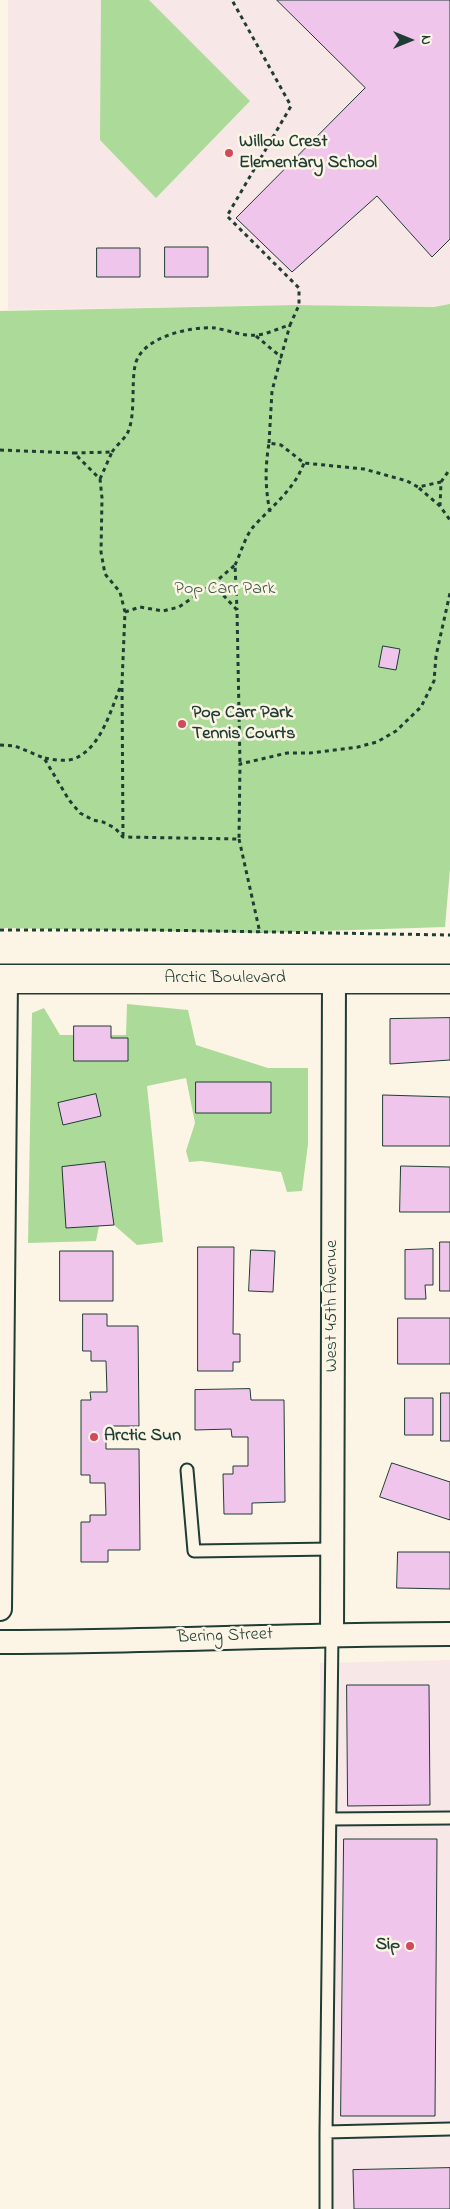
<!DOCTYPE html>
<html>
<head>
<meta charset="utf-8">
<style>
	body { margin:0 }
	#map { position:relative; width:450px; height:2209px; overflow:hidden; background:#fcf5e5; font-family:"Indie Flower",sans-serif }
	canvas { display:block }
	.north { position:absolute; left:385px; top:15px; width:50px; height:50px; -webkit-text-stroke:4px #fcf5e5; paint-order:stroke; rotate:90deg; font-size:14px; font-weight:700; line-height:20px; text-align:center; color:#1f3d34 }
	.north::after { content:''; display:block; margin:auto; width:18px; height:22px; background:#1f3d34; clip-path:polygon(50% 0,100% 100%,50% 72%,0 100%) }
</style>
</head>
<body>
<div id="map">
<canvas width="450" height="2209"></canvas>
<div class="north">N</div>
</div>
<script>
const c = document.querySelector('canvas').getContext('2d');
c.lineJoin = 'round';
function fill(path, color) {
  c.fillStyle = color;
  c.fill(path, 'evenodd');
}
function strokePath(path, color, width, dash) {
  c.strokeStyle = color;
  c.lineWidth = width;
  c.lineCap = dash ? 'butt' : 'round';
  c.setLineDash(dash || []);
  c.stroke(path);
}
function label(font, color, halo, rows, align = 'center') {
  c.font = font + ' "Indie Flower",sans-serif';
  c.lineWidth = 5;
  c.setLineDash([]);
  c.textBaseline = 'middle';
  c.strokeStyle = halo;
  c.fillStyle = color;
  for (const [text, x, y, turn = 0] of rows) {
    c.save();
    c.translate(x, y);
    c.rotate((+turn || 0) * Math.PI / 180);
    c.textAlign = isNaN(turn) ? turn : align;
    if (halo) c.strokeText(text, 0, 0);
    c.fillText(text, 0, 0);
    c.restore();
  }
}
const built = new Path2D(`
	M8,0H450V307L299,305L8,310Z
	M450,1660V2209H323L320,1663Z`);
const green = new Path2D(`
	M101,0H149L250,101L156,198L100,140Z
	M450,304V869L445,927L260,933L0,928V311L297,305L434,307Z
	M127,1004L188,1010L196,1045L268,1068H308V1144L302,1191L287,1192L281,1172L201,1161L189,1162L186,1151L195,1123L186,1078L147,1086L163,1242L137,1245L114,1225L99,1226L96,1241L28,1243L32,1013L44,1008L60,1035H126Z`);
const building = new Path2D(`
	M277,0H450V239L432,257L377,196L292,272L236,218L365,88Z
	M165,247H208V277H165Z
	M97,248H140V277H97Z
	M383,646L400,649L396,670L379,667Z
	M450,1018V1060L390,1064V1019Z
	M74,1026H111V1038H128V1061H74Z
	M196,1082H271V1113H196Z
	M96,1094L101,1116L63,1125L58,1103Z
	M383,1095L450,1097V1146H383Z
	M105,1162L114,1225L66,1228L62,1167Z
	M401,1166L450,1167V1212H400Z
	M440,1242H450V1291H440Z
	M198,1247H234L233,1334H240V1362H233V1371H198Z
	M433,1249V1285H425L426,1299H405V1250Z
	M251,1250L275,1251L273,1292L249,1291Z
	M60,1251H113V1301H60Z
	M83,1314H107V1326H138L139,1426H106V1449H139L140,1550H108V1562H81V1522H90V1515H106L105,1483H90V1475H81V1400H91L90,1392H107L106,1361H91V1351H83Z
	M398,1318H450V1364H398Z
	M250,1389L251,1400H284L285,1502L252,1503V1514H224L223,1474H233V1466H248V1437H232L231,1429L195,1430V1390Z
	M441,1393H450V1441H441Z
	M405,1398H433V1435H405Z
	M392,1463L450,1482V1520L380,1497Z
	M398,1552H450V1589L397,1588Z
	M347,1685H429L430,1805L348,1806Z
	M344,1839H437L435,2116H341Z
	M450,2168V2209H354L353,2170Z`);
const path = new Path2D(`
	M256,336L281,357L290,325
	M269,443L272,391L281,357
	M0,450L74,453
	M112,452C116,446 123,440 127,434C136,417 131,385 135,366C140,337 191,326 215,328C228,330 244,337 257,335C268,334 279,328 290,325L299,305V288L227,216L291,106L232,0
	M100,479L112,452L74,453L100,479L102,498L101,552L105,574L120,592L125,612L122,683L123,836
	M441,482L450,469
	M419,488L440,506L450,520
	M270,512C265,487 265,468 269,443L281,445L304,463L364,469L407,481L418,487L441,482L440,506
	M235,565C241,553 245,536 254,526C272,506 294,490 304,463
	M213,584L235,565L237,610
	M125,612L140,607L163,611L179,607L213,584L237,610L240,764
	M0,745L15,746L44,758L69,800L80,813L93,820L103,822L115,828L123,837L239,839L240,764L287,753H310L358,747L377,742L396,731L421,707L434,681L436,656L450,593
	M45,758C55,760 67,762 76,758C102,746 111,709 121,685
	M239,839L260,933
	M0,930H151L450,935`);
const service = new Path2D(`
	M187,1470L194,1551L332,1549
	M330,1819L450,1818
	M326,2132L332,1634
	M326,2209V2132L450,2129`);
const minor = new Path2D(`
	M0,1609L6,979
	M332,1634L334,978
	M0,1642C150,1642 300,1634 450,1634`);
const secondary = new Path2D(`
	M0,979H450`);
const markers = [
	[229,153,5,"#d1495b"],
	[182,724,5,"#d1495b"],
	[94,1437,5,"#d1495b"],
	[410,1946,5,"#d1495b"]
];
const poiNames = [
	["Willow Crest",239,143],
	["Elementary School",239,164],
	["Pop Carr Park",192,714],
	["Tennis Courts",192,735],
	["Arctic Sun",104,1437],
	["Sip",400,1946,"right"]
];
const parkNames = [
	["Pop Carr Park",225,590]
];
const streetNames = [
	["Arctic Boulevard",225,979],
	["West 45th Avenue",333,1306,-90],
	["Bering Street",225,1637,-2]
];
fill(built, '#f8e7e7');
fill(green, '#acda99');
fill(building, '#f0c5ec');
strokePath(building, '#1f3d34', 1);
strokePath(service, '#1f3d34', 15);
strokePath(minor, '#1f3d34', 26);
strokePath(secondary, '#1f3d34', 31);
strokePath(path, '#1f3d34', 3, [4, 4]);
strokePath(service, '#fcf5e5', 11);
strokePath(minor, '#fcf5e5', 22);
strokePath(secondary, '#fcf5e5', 28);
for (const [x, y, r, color] of markers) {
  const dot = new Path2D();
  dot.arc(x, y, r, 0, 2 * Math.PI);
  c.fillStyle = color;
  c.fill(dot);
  strokePath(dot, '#fcf5e5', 2);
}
label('bold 18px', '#1f3d34', '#fcf5e5', poiNames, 'left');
label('18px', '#3b5c48', '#fcf5e5', parkNames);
label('18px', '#1f3d34', '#fcf5e5', streetNames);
</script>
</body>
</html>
